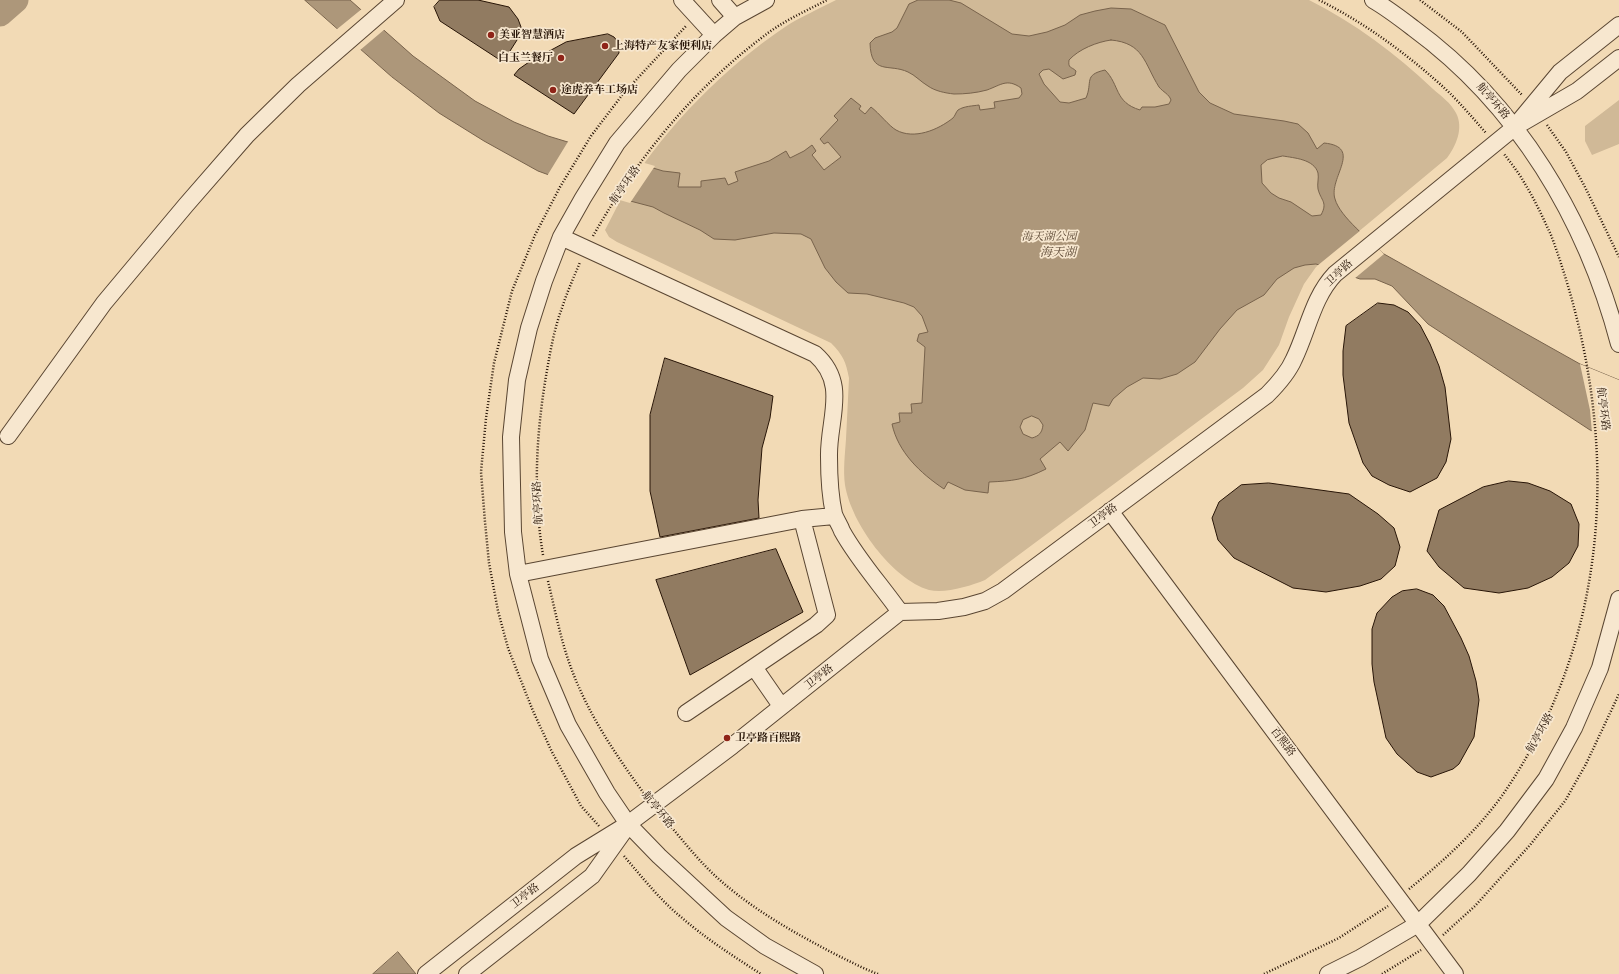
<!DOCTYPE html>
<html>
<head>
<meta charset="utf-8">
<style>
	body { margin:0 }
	canvas { display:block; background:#f2dab5 }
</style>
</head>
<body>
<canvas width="1619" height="974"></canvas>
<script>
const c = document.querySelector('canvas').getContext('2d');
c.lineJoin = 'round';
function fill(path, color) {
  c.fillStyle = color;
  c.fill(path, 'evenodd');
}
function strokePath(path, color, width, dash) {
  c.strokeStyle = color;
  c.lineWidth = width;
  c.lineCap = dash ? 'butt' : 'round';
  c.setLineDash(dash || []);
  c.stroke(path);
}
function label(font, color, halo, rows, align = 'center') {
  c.font = font + ' "Libre Caslon Text","Noto Serif SC",serif';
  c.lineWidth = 3.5;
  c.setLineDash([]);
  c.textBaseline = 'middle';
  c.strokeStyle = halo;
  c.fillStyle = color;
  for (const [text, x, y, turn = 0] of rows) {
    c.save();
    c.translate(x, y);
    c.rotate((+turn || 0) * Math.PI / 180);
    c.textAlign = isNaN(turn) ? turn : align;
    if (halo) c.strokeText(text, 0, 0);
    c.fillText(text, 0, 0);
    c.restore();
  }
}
const green = new Path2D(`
	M836,0H1309C1355,23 1396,54 1433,89C1441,96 1451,103 1456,113C1464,128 1456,146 1447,158L1316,267L1304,284L1289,317L1279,345L1263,370L1243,388L985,580C970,586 945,594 929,590C892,579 851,523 845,485C843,470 845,454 846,439C847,419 848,399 849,378C846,362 843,355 831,343L617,242L609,237L605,230C613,215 620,200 628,187C669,124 723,69 785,27C800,17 819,9 836,0Z
	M1619,100V144L1592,155L1585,141V126Z`);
const water = new Path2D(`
	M305,0H350L413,56L475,101L514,122L548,136L663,171L680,173L678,187H701V181L725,178L728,185L738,181L735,172L769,161L786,151L790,158L804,151L812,145L816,151L812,155L824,170L841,157L828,142L824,144L820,139L838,120L834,116L851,98L861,106L859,109L865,114L871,107C879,113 889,126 896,130C914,140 938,130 953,118C955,116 956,112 958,110C964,106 973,106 979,105L980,110L995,108L994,102L1019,98L1022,94L1021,88C1007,78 1001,85 987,90C976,93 965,94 954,94C945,93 935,91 928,86C921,82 915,75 908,72C889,63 871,76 870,43L875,38L892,32L897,28L909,4L918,0H949L961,3L1012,34L1029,36L1047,32L1065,25L1080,15L1095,11L1111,8L1131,9L1165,25L1199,92L1210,103L1234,114L1284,121L1298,124L1308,133L1317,149L1324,143C1364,147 1328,178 1335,199C1340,217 1370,240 1384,254L1580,364L1619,380V441L1590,430L1428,324L1392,286L1375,279H1360L1316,264L1305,265L1294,268L1277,279L1264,295L1237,310L1220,329L1195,362L1177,374L1160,379L1143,378L1127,387L1113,399L1109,406L1093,403L1085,430L1068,451L1060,442L1040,459L1046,469C1024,480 1012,481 989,482L988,493L965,490L948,482L944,489C920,473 898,452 892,424L900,422L899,413H912L911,404L922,403L925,347L917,341L919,334L928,332L922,316L914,307L904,303L867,294L848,293L836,282L825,268L811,239L801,234L774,233L735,240L714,239L700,230L664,213L653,207L596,192L538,171L484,141L439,113L392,77ZM1111,40C1144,43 1144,63 1159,87C1163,92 1169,94 1171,100L1169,104L1155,107H1142L1140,110C1114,102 1120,85 1105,70C1083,75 1093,82 1086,98L1069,103L1060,102L1044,84L1039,74L1043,70L1049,69L1063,79L1075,75L1076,71C1071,66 1068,69 1069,60C1079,49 1097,42 1111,40ZM1283,156C1294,158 1314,159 1318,173C1319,178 1317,184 1318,189C1321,201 1328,202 1321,215L1312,216L1291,202L1279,198L1271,193L1262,183L1261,165L1267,160ZM1032,416L1039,419L1043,425C1042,433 1039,436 1032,438L1023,434L1020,427L1023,420Z
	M398,952L416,974H373Z`);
const pier = new Path2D(`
	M363,8L385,29L359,51L336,30Z
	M569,140L603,151L655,166L630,203L595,193L547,176Z
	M1361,230L1384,254L1354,279L1317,266Z
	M1580,364L1619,380V443L1592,433L1590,410Z`);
const river = new Path2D(`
	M0,14L16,0`);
const building = new Path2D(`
	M440,0H478L509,7L518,19L521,27V31L517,40L503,62L440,21L434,7Z
	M608,34L614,37L618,42L619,53L574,114L514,75L519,69L529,62L566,42Z
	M1378,303L1394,305L1408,312L1420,325L1430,344L1439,366L1445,387L1451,439L1446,462L1437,478L1410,492L1389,485L1372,476L1363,463L1349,423L1343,375V351L1346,326Z
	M665,358L773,396L770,418L762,448L758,500L759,518L660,537L650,491V415Z
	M1509,481L1528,483L1550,491L1571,504L1579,524L1578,546L1569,563L1552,577L1528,588L1499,593L1464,588L1439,567L1427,551L1439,510L1483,487Z
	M1269,483L1349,494L1378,514L1394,528L1400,547L1395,566L1381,579L1360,586L1326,592L1293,588L1234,558L1218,540L1212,518L1219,502L1241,485Z
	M776,549L803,612L690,675L656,580Z
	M1417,589L1433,595L1444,606L1461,638L1469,656L1476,681L1479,700L1474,737L1459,764L1453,769L1431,777L1417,772L1397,754L1386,738L1374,682L1372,664V629L1377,613L1392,597L1402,591Z`);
const path = new Path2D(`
	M1319,0C1363,22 1403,51 1440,84C1457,99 1471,116 1486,133
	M1420,0L1462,32L1522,95
	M1547,125L1566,152L1585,187L1619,257
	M593,236C637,159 692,90 764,36C783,21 806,11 827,0
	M543,555C533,495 536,436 546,376C550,353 554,329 562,308C567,292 574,277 580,262
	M548,581C556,614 562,647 575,678C592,720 618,758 645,795
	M662,816C681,838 699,862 721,881C754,910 793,932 831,952C847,960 862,968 878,974
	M599,826L581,806L552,752L533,711L508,648L498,611L489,563L485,522L481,472L486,418L494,363L512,291L535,235L560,187L591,136L623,94L687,25
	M624,856C642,877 659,899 681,917C705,938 733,956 761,974
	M1409,889C1445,860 1480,828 1506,790C1619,622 1619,418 1551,235C1543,218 1535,200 1525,184C1519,173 1511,163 1504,154
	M1443,935L1475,906L1530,845L1565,801L1586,764L1619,694
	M1264,974L1339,938L1388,906
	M1382,974L1421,950`);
const minor = new Path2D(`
	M682,0L714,35
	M720,0L735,17
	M766,0L735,17L714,35L679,70L617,143L583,198L561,237L544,281L529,328L517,380L511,437L513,532L518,574L540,659L568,725L607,793L628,824L659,856L726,918L765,946L815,974
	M1373,0C1387,8 1400,18 1413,28C1518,105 1586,219 1619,344
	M1521,119L1560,72L1619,25
	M561,237L815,354C849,384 828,419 829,457C829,476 830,496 834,514C836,520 840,525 842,531C858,560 881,585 900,612
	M8,436L104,303L186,205L247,135L298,85L396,0
	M1110,511L1455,974
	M518,574L802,519L834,516
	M754,667L781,706
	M686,713L816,625L827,615L802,519
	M426,974L576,856L628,824L732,746L900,612L938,611L964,607L985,601L1003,591L1267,395C1278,384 1288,373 1294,359C1308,330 1313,297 1335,274L1515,127L1577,91L1619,58
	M467,974L592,876L624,831
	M1328,974L1360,958L1418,924L1469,874L1507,831L1546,779L1574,728L1600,668L1619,599`);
const markers = [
	[491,35,4,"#8f2418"],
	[605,46,4,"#8f2418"],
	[561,58,4,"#8f2418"],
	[553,90,4,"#8f2418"],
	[727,738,4,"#8f2418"]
];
const poiNames = [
	["美亚智慧酒店",499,35],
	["上海特产友家便利店",613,46],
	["白玉兰餐厅",553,58,"right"],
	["途虎养车工场店",561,90],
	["卫亭路百熙路",735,738]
];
const streetNames = [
	["航亭环路",1493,101,49],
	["航亭环路",625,185,-55],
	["卫亭路",1339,273,-44],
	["航亭环路",1603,409,83],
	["航亭环路",538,503,-93],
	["卫亭路",1103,516,-37],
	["卫亭路",819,677,-38],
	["航亭环路",1540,733,-61],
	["百熙路",1283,742,53],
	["航亭环路",658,810,51],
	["卫亭路",525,896,-38]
];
const parkNames = [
	["海天湖公园",1049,237]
];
const waterNames = [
	["海天湖",1058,253]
];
fill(green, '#d0b997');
fill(water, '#ad977a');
strokePath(water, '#78634c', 1);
fill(pier, '#f2dab5');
strokePath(river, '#ad977a', 25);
fill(building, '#917b61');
strokePath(building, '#281507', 1);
strokePath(minor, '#5a4632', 18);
strokePath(path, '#281507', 2.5, [1, 2]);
strokePath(minor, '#f7e7cf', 16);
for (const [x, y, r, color] of markers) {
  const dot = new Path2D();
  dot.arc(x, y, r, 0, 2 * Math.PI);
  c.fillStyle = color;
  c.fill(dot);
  strokePath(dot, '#f7e7cf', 1.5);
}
label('bold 11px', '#281507', '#f7e7cf', poiNames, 'left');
label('11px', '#281507', '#f7e7cf', streetNames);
label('italic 11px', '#5a4632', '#f7e7cf', parkNames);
label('italic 12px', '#5d4935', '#f7e7cf', waterNames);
</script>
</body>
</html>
